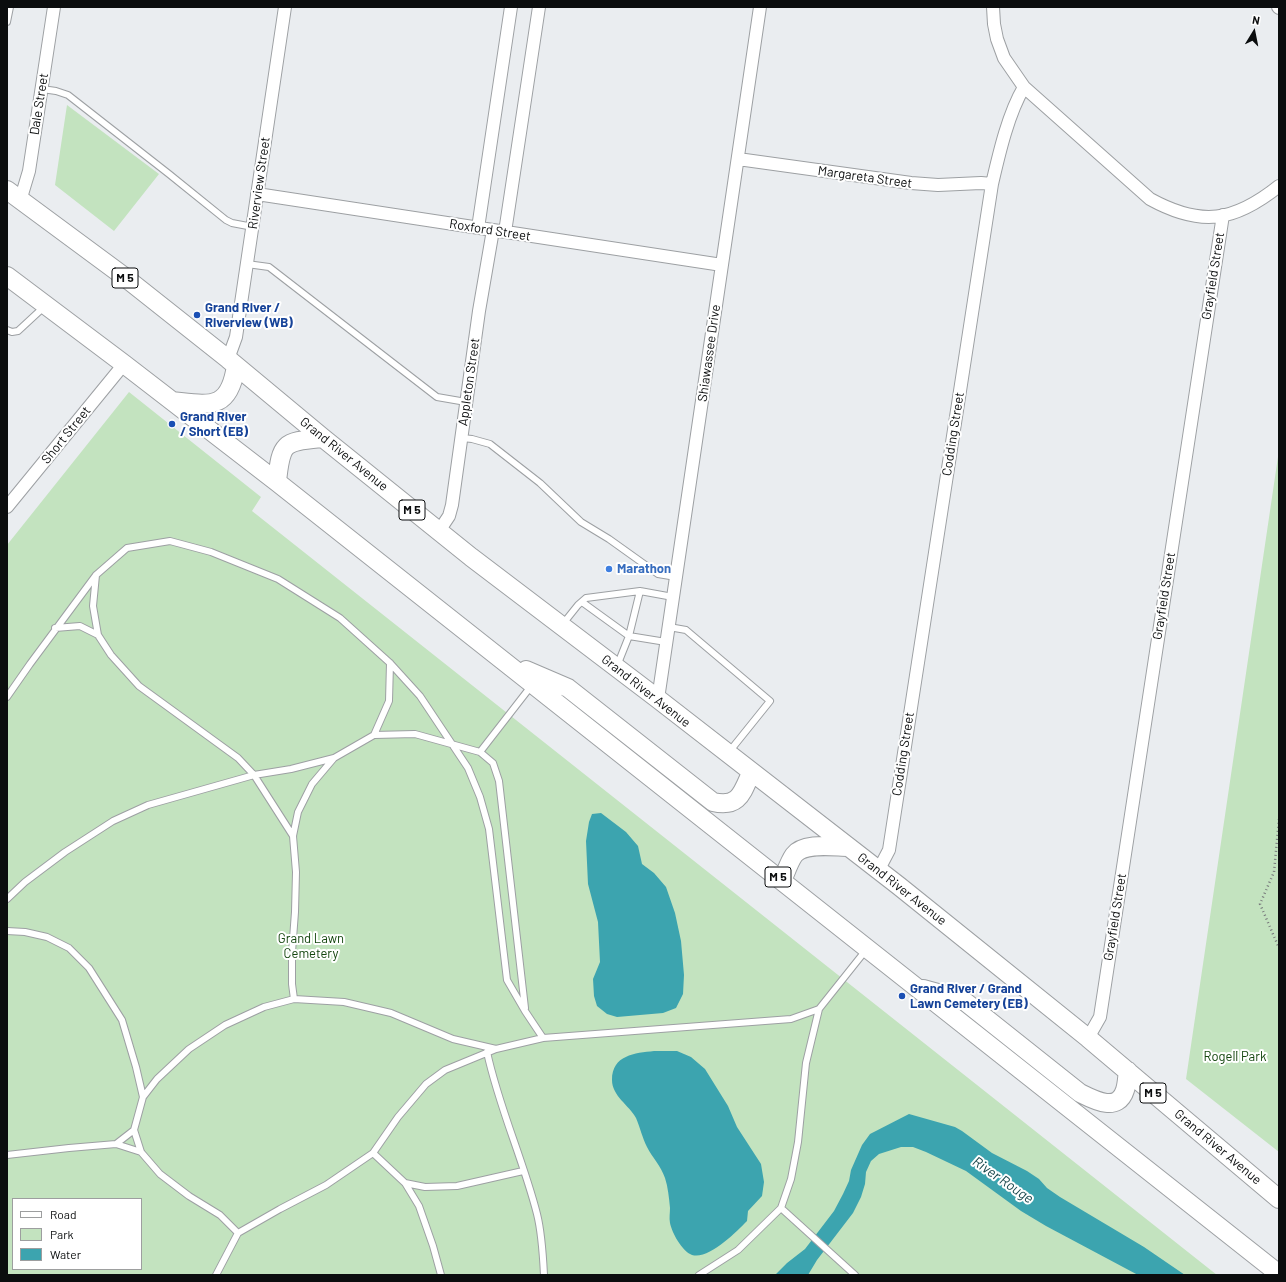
<!DOCTYPE html>
<html>
<head>
<meta charset="utf-8">
<style>
	body { margin:0 }
	#map { position:relative; width:1286px; height:1282px; overflow:hidden; background:#eaedf0; font-family:Barlow,sans-serif }
	canvas { display:block }
	.frame { position:absolute; inset:0; border:8px solid #0b0d0e; pointer-events:none }
	.legend { position:absolute; left:12px; top:1198px; width:130px; height:72px; box-sizing:border-box; background:#fff; border:1px solid #9d9e9f; margin:0; padding:5px 7px; list-style:none; font-size:12px; color:#0b0d0e }
	.legend li { display:flex; align-items:center; gap:8px; height:20px }
	.legend b { width:20px; border:1px solid #9d9e9f }
	.north { position:absolute; left:1234px; top:12px; width:40px; height:40px; -webkit-text-stroke:3px #fff; paint-order:stroke; rotate:10deg; font-size:11px; font-weight:700; line-height:16px; text-align:center; color:#0b0d0e }
	.north::after { content:''; display:block; margin:auto; width:14px; height:18px; background:#0b0d0e; clip-path:polygon(50% 0,100% 100%,50% 72%,0 100%) }
</style>
</head>
<body>
<div id="map">
<canvas width="1286" height="1282"></canvas>
<div class="frame"></div>
<ul class="legend">
<li><b style="height:5px;background:#fff"></b>Road</li>
<li><b style="height:11px;background:#c3e3bf"></b>Park</li>
<li><b style="height:11px;background:#3ca4af"></b>Water</li>
</ul>
<div class="north">N</div>
</div>
<script>
const c = document.querySelector('canvas').getContext('2d');
c.lineJoin = 'round';
function fill(path, color) {
  c.fillStyle = color;
  c.fill(path, 'evenodd');
}
function strokePath(path, color, width, dash) {
  c.strokeStyle = color;
  c.lineWidth = width;
  c.lineCap = dash ? 'butt' : 'round';
  c.setLineDash(dash || []);
  c.stroke(path);
}
function label(font, color, halo, rows, align = 'center') {
  c.font = font + ' Barlow,sans-serif';
  c.lineWidth = 4;
  c.setLineDash([]);
  c.textBaseline = 'middle';
  c.strokeStyle = halo;
  c.fillStyle = color;
  for (const [text, x, y, turn = 0] of rows) {
    c.save();
    c.translate(x, y);
    c.rotate((+turn || 0) * Math.PI / 180);
    c.textAlign = isNaN(turn) ? turn : align;
    if (halo) c.strokeText(text, 0, 0);
    c.fillText(text, 0, 0);
    c.restore();
  }
}
const green = new Path2D(`
	M67,105L159,174L114,231L55,185Z
	M129,392L261,497L252,511L1217,1275H7V545ZM13,1199H141V1269H13Z
	M1279,450V1152L1186,1079Z`);
const water = new Path2D(`
	M601,813L626,832L638,846L642,864L654,873L666,887L675,913L681,941L684,975L683,994L676,1008L663,1013L617,1017L607,1014L597,1006L594,996L593,979L600,962L598,922L588,884L586,841L589,822L592,814Z
	M654,1051H677L691,1057L705,1069L728,1106L737,1127L761,1164L764,1182L762,1196L748,1211L747,1221C736,1232 709,1260 692,1255C682,1251 672,1233 670,1223C669,1218 670,1213 670,1208C669,1198 668,1187 665,1178C661,1166 652,1157 647,1147C642,1137 640,1127 636,1118C629,1105 612,1096 612,1080C612,1055 635,1053 654,1051Z
	M909,1114L955,1127L962,1131L992,1153L1027,1171L1039,1179L1047,1188L1060,1197L1144,1247L1185,1275H1138L1046,1226L1021,1211L966,1171L926,1152L913,1147H901L879,1154L871,1161L866,1172L865,1184L861,1197L853,1213L817,1260L808,1275H775L787,1263L805,1249L834,1211L843,1194L849,1181L851,1170L862,1145L870,1134Z`);
const path = new Path2D(`
	M1279,819L1274,872L1260,904L1279,948`);
const lane = new Path2D(`
	M7,22L10,7
	M42,89L56,91L68,95L169,174L226,220L232,223L253,227
	M247,264L269,267L437,397L466,402
	M7,330L12,332L18,331L45,306
	M462,438L472,439L490,444L540,483L581,522L609,539L658,574L676,577
	M96,575L93,606L98,635
	M582,602L629,636L666,642
	M562,625L578,605L586,598L640,591L673,597
	M669,627L686,630L770,701L729,752
	M55,628L80,626L98,635L111,655L139,686L238,758L254,775L293,836
	M617,666L629,636L640,591
	M7,697L30,664L96,575L127,548L170,541L211,552L278,579L340,618L390,663L420,696L468,768L480,797L489,829L507,980L525,1011L543,1038
	M374,735L389,701L390,663
	M480,752L532,685
	M7,899L25,882L65,852L113,821L148,805L254,775L291,769L334,758
	M7,931L25,932L47,937L69,948L89,968L122,1020L136,1067L143,1097
	M294,999L292,984V952L295,912L296,872L293,836L298,812L312,784L334,758L374,735L415,734L480,752L493,763L499,781L525,1008
	M487,1052C499,1108 523,1159 537,1214C542,1234 543,1255 544,1275
	M134,1130L141,1152L160,1174L189,1196L220,1215L238,1233
	M116,1144L141,1152
	M373,1153L405,1183L425,1187L457,1186L523,1171
	M7,1155L69,1148L116,1144L134,1130L143,1097L157,1079L189,1049L225,1025L264,1007L294,999L344,1002L391,1013L453,1039L496,1049L543,1038L791,1019L819,1009L866,950
	M405,1183L419,1206L433,1246L441,1275
	M781,1208L855,1275
	M216,1275L238,1233L280,1209L326,1185L373,1153L398,1117L426,1084L445,1070L496,1049
	M699,1275L738,1250L781,1208L791,1179L798,1142L806,1063L819,1009`);
const street = new Path2D(`
	M993,7L994,24L997,39L1004,58L1024,87L1150,199C1201,227 1234,222 1279,186
	M1278,7L1279,8
	M738,159L911,183L938,185L981,183L992,184
	M257,194L722,265
	M20,201L29,171L54,7
	M478,228L511,7
	M505,232L539,7
	M228,359L236,337L285,7
	M7,507L124,364
	M439,531L449,516L452,505L479,311L493,230
	M658,699L760,7
	M878,871L889,850L992,184C999,154 1008,114 1024,87
	M1088,1038L1100,1017L1223,215`);
const primary = new Path2D(`
	M7,190L122,275L228,359L323,438L471,557L658,699L899,886L1088,1038L1279,1199
	M7,276L124,364L277,482L1279,1274
	M172,401C210,405 229,411 236,366
	M277,482C281,441 284,442 323,438
	M526,670L568,688L713,802C739,808 742,793 751,773
	M782,881C786,872 789,862 794,855C804,842 834,847 849,847
	M923,989L963,1000L1080,1093C1094,1100 1118,1113 1125,1090C1127,1084 1127,1077 1128,1071`);
const markers = [
	[197,315,4,"#1a4fb4"],
	[172,424,4,"#1a4fb4"],
	[609,569,4,"#3f7fe0"],
	[902,996,4,"#1a4fb4"]
];
const shields = [
	[125,278,26],
	[412,510,26],
	[778,877,26],
	[1153,1093,26]
];
const shieldNames = [
	["M 5",125,278],
	["M 5",412,510],
	["M 5",778,877],
	["M 5",1153,1093]
];
const streetNames = [
	["Dale Street",39,104,-81],
	["Margareta Street",865,177,8],
	["Riverview Street",259,183,-82],
	["Roxford Street",490,230,9],
	["Grayfield Street",1213,276,-81],
	["Shiawassee Drive",709,353,-82],
	["Appleton Street",469,382,-82],
	["Codding Street",953,434,-81],
	["Short Street",66,435,-51],
	["Grand River Avenue",344,454,39],
	["Grayfield Street",1164,596,-81],
	["Grand River Avenue",646,691,38],
	["Codding Street",903,754,-81],
	["Grand River Avenue",902,889,38],
	["Grayfield Street",1115,917,-81],
	["Grand River Avenue",1218,1147,40]
];
const transitNames = [
	["Grand River /",205,308],
	["Riverview (WB)",205,323],
	["Grand River",180,417],
	["/ Short (EB)",180,432],
	["Grand River / Grand",910,989],
	["Lawn Cemetery (EB)",910,1004]
];
const shopNames = [
	["Marathon",617,569]
];
const parkNames = [
	["Grand Lawn",311,939],
	["Cemetery",311,954],
	["Rogell Park",1235,1057]
];
const waterNames = [
	["River Rouge",1003,1180,35]
];
fill(green, '#c3e3bf');
fill(water, '#3ca4af');
strokePath(lane, '#9da0a3', 8);
strokePath(street, '#9da0a3', 14);
strokePath(primary, '#9da0a3', 20);
strokePath(path, '#77797b', 2.5, [1, 3]);
strokePath(lane, '#fff', 6);
strokePath(street, '#fff', 12);
strokePath(primary, '#fff', 18);
for (const [x, y, r, color] of markers) {
  const dot = new Path2D();
  dot.arc(x, y, r, 0, 2 * Math.PI);
  c.fillStyle = color;
  c.fill(dot);
  strokePath(dot, '#fff', 1.5);
}
for (const [x, y, w] of shields) {
  const box = new Path2D();
  box.roundRect(x - w / 2, y - 10, w, 20, 3);
  c.fillStyle = '#fff';
  c.fill(box);
  strokePath(box, '#0b0d0e', 1);
}
label('bold 12px', '#0b0d0e', null, shieldNames);
label('13px', '#0b0d0e', '#fff', streetNames);
label('bold 13px', '#164399', '#fff', transitNames, 'left');
label('bold 13px', '#366cbe', '#fff', shopNames, 'left');
label('13px', '#14460f', '#fff', parkNames);
label('italic 14px', '#18464b', '#fff', waterNames);
</script>
</body>
</html>
